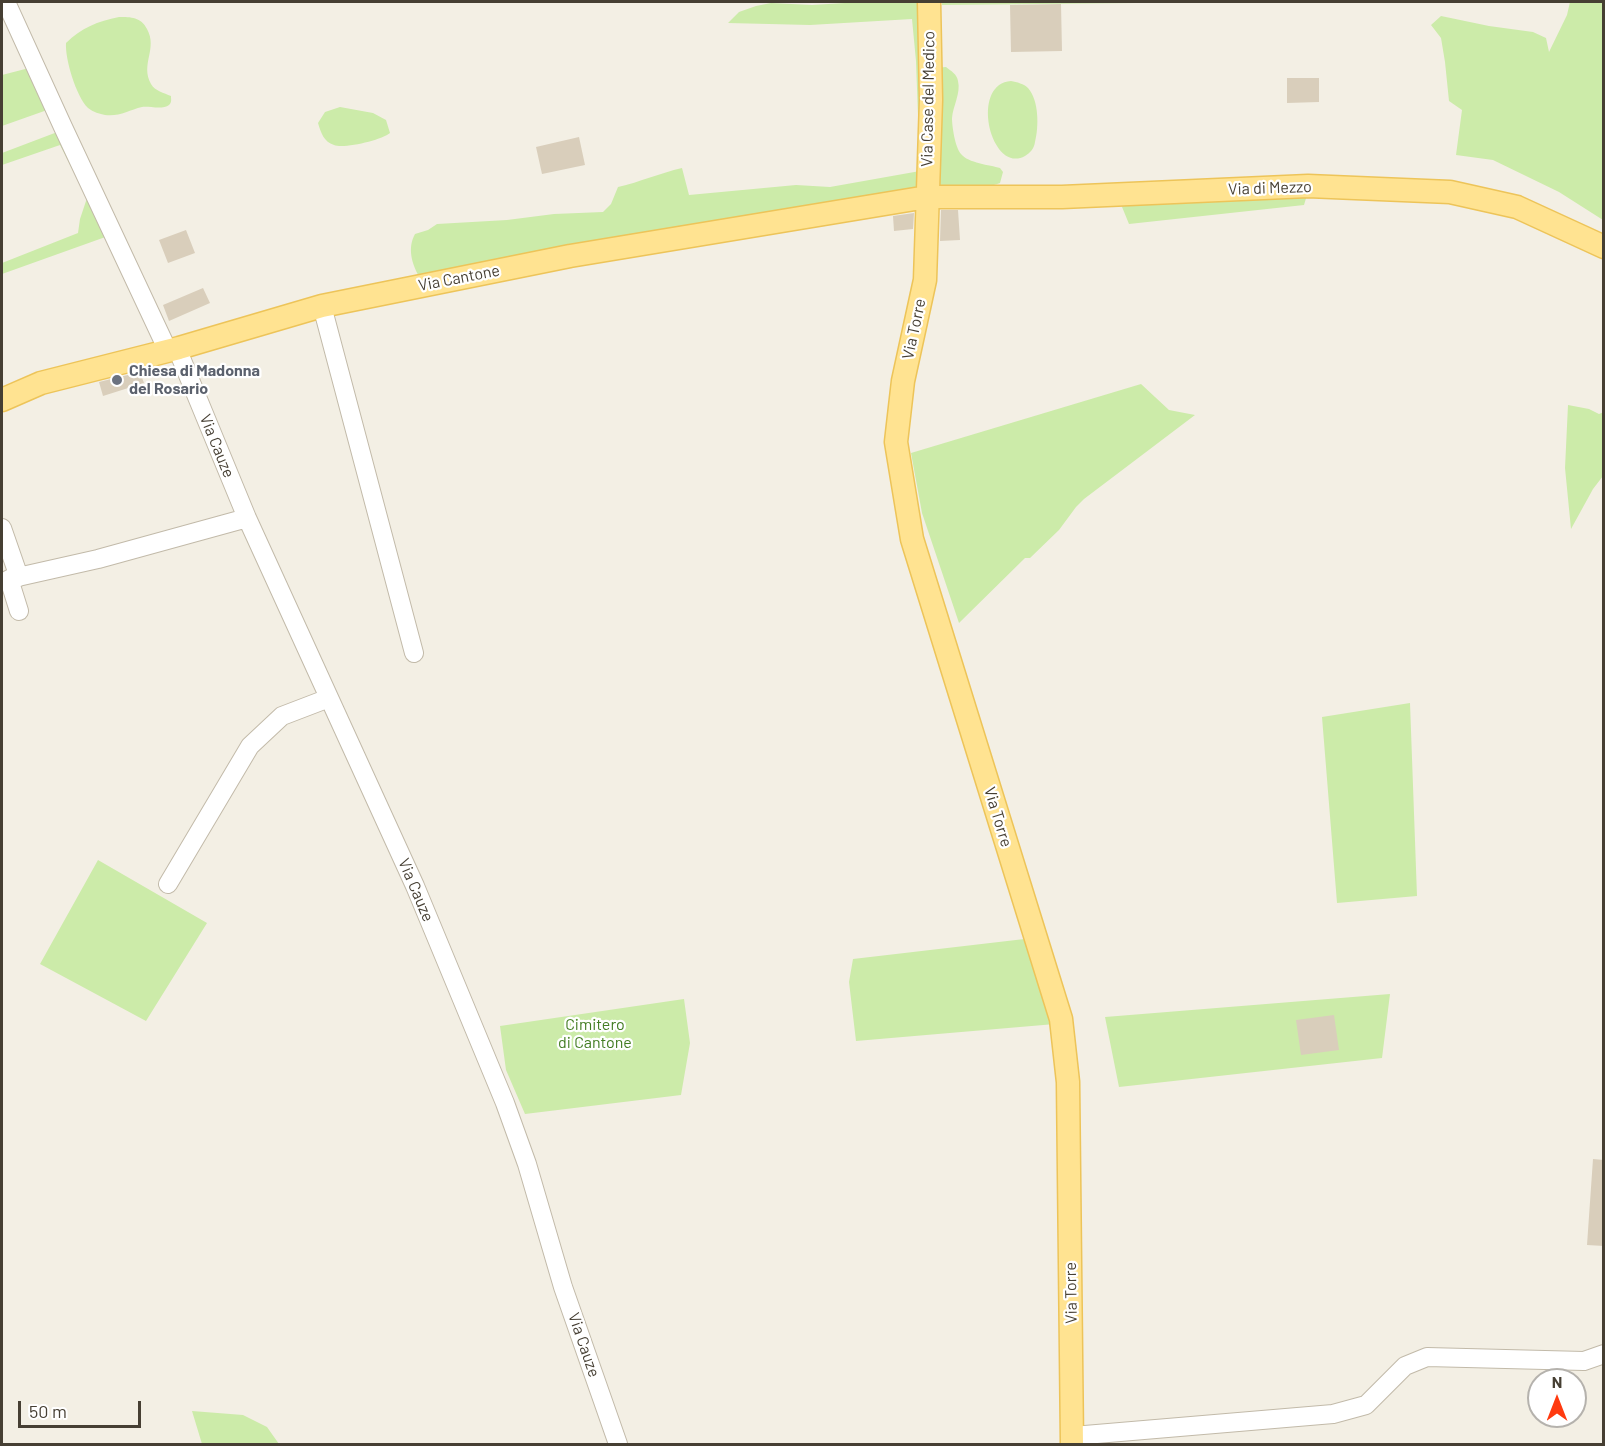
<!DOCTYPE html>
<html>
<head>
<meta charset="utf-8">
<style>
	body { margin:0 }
	#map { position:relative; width:1605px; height:1446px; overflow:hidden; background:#f3efe4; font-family:Barlow,sans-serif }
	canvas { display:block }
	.frame { position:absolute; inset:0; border:3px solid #463f33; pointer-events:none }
	.north { position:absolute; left:1527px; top:1368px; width:60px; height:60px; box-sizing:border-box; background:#fff; border:2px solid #b5b2ad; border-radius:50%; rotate:0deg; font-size:16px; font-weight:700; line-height:24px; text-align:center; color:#463f33 }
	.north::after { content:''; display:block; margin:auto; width:21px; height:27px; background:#ff3a0f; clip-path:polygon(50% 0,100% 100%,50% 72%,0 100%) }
	.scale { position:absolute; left:18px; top:1401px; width:123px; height:27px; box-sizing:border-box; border:3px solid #463f33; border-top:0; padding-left:8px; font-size:18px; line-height:21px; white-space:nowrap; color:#463f33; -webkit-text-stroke:4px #fff; paint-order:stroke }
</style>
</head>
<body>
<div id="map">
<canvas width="1605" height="1446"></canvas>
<div class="frame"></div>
<div class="north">N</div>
<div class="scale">50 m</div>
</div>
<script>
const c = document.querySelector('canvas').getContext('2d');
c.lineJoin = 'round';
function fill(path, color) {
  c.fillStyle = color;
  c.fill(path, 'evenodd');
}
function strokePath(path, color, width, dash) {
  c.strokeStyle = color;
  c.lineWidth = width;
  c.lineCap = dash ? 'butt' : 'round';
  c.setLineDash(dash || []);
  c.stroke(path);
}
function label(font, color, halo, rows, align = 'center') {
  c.font = font + ' Barlow,sans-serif';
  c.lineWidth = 4.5;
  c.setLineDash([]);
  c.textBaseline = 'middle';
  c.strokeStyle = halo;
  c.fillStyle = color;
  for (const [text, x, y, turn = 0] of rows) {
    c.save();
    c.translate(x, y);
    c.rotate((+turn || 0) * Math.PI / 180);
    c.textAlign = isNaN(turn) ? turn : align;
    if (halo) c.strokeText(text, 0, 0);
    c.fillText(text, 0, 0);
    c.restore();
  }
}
const green = new Path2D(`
	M861,2H922L923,20L920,171L917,188L806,210L637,238L420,278C412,265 407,248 415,234L428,230L437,224L507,220L554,214L603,212L611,204L618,187C640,182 660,173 682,168L689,195L796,185L830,187L920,171L916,61L912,19L810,25L728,23L739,12L756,6L771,3L812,5Z
	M942,2H1233L942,5Z
	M1570,2H1603V220L1559,192L1493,160L1456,155L1462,110L1449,101L1445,62L1441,38L1431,25L1441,16L1489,26L1533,32L1546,38L1549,52L1567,15Z
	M119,17C131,17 141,17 147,29C158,49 140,64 151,84C155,91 164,93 171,96C171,100 172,102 169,105C163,110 149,106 142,107C129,110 119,117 105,115C100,114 93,112 88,108C76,96 65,59 66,43C81,28 98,21 119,17Z
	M33,67L50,109L2,126V75Z
	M946,67C951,71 957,74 958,81C961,93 953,106 952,118C952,126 955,147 961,154C968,163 990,165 1000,168L1003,172L1000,183C979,191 951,186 929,185L934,68Z
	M1011,81C1017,82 1024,84 1028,88C1039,100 1039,127 1035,142C1034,149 1030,153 1025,156C991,175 969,84 1011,81Z
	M340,107L373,113L386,120L390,133C382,140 344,149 334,145C324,142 321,133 318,123L325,112Z
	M60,131L111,235L2,274V263L78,233L80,219L87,198L60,145L2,165V153Z
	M1307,195L1304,205L1129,224L1120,202Z
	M1141,384L1169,410L1195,415L1084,499L1076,507L1059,530L1030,558H1025L959,623L922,513L911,453Z
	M1568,405L1589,409L1599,414L1604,412L1603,476L1593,489L1571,529L1565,468Z
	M1410,703L1417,896L1337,903L1322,717Z
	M98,860L207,923L146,1021L40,964Z
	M1033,938L1055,1024L856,1041L849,982L853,959Z
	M1390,994L1382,1058L1119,1087L1105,1017Z
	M684,999L690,1043L681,1095L525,1114L506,1070L500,1026Z
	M192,1411L243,1415L267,1427L279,1444H202Z`);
const building = new Path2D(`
	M1061,4L1062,51L1011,52L1010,5Z
	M1287,78H1319V102L1287,103Z
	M579,137L585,165L542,174L536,147Z
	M941,210H958L960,240L940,241Z
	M914,213L913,229L894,231L893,216Z
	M186,230L195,253L168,263L159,240Z
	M203,288L210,303L169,321L163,305Z
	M140,372L144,383L103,396L99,382Z
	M1334,1015L1339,1050L1301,1055L1296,1020Z
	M1593,1159L1604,1160V1246L1587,1245Z`);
const minor = new Path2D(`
	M6,2L63,127L168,351
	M322,306L414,653
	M179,348L181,358L195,392L247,518L415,886L505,1103L527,1164L563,1287L618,1444
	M2,528L19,577
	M19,611L9,579L98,559L247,518
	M168,884L250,746L282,716L329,698
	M1073,1436L1333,1414L1366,1405L1405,1366L1427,1357L1584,1361L1604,1354`);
const major = new Path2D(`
	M929,2L931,100L925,280L903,381L896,442L912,539L1061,1019L1068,1082L1072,1444
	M2,400L41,383L179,348L322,306L570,256L927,197H1062L1308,186L1450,192L1517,207L1604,247`);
const markers = [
	[117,380,6,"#6b7280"]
];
const streetNames = [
	["Via Case del Medico",928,99,-89],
	["Via di Mezzo",1270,188,-2],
	["Via Cantone",459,278,-11],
	["Via Torre",914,329,-78],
	["Via Cauze",217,446,68],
	["Via Torre",998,817,73],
	["Via Cauze",416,890,67],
	["Via Torre",1071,1293,-91],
	["Via Cauze",584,1345,71]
];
const worshipNames = [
	["Chiesa di Madonna",129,371],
	["del Rosario",129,389]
];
const parkNames = [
	["Cimitero",595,1025],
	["di Cantone",595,1043]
];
fill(green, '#cceba9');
fill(building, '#d9cebb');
strokePath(minor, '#c2baa9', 20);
strokePath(major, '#edc459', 25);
strokePath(minor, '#fff', 18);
strokePath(major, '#ffe391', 22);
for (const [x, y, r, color] of markers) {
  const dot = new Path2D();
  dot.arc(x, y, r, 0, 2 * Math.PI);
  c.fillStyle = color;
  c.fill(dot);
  strokePath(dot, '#fff', 2);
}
label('16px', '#463f33', '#fff', streetNames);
label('bold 16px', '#5b616d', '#fff', worshipNames, 'left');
label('16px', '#427c22', '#fff', parkNames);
</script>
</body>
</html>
